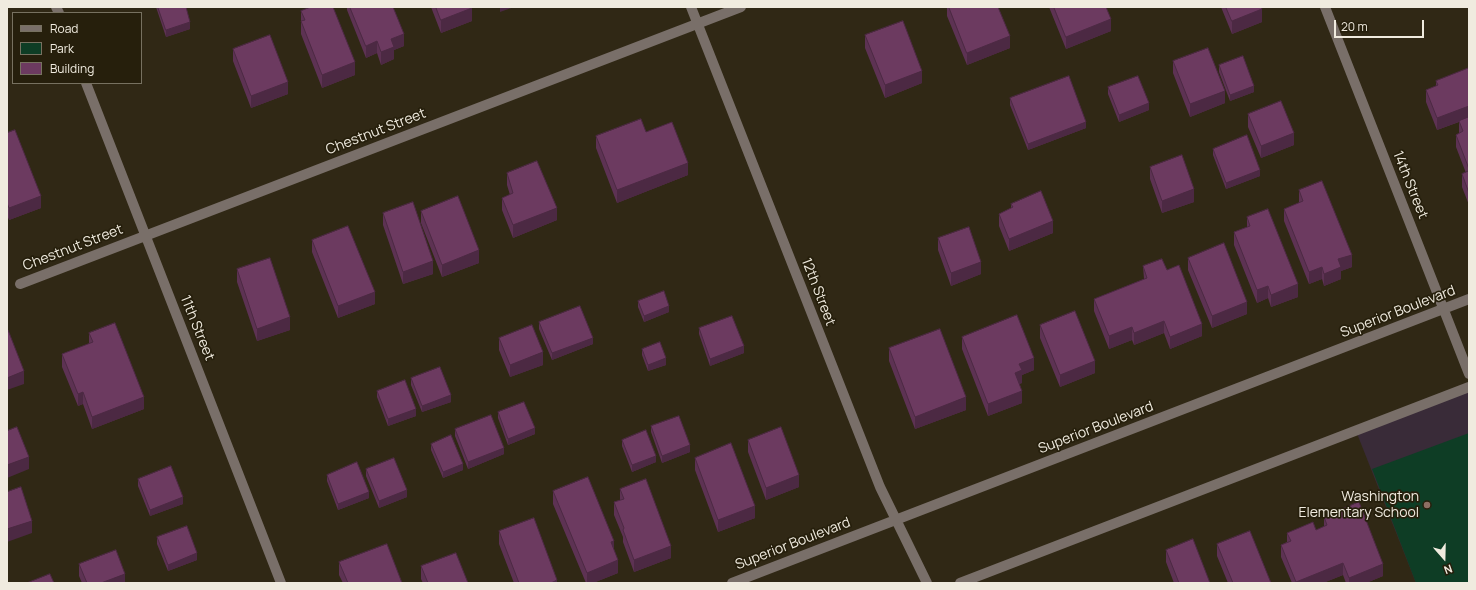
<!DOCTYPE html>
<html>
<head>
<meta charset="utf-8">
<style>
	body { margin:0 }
	#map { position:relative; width:1476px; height:590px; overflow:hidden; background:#302815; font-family:Manrope,sans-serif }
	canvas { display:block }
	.frame { position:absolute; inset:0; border:8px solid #f0ebdf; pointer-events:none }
	.legend { position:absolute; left:12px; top:12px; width:130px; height:72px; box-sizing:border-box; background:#261f0c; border:1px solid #777160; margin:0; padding:5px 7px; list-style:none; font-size:12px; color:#f0ebdf }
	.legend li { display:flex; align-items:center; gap:8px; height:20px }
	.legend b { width:20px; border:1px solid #777160 }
	.north { position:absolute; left:1424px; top:538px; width:40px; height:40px; -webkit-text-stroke:3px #261f0c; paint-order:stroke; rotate:160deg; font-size:11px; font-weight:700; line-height:16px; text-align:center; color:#f0ebdf }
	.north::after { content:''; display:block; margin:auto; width:14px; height:18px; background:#f0ebdf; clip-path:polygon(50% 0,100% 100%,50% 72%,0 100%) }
	.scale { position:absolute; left:1334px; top:20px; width:90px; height:18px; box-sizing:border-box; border:2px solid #f0ebdf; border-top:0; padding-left:5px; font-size:12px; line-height:14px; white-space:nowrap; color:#f0ebdf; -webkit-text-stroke:3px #261f0c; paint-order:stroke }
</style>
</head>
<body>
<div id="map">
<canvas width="1476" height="590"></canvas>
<div class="frame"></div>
<ul class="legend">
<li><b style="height:5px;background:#796f69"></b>Road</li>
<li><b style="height:11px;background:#0e3d25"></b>Park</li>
<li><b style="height:11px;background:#6c3a60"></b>Building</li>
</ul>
<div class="north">N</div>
<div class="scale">20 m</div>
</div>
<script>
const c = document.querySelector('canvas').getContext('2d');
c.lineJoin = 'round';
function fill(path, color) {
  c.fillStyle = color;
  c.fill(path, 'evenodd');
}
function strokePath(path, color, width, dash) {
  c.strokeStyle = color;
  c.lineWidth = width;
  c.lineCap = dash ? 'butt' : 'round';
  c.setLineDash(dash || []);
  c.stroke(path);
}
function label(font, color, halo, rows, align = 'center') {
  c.font = font + ' Manrope,sans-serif';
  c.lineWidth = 3.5;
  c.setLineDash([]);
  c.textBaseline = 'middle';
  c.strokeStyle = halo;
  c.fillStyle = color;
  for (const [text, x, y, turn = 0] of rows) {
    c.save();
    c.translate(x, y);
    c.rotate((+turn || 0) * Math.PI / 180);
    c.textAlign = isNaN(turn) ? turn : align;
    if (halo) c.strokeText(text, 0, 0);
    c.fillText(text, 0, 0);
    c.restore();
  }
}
const education = new Path2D(`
	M1469,387V583H1416L1356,431Z`);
const green = new Path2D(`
	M1469,433V583H1416L1372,469Z`);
const minor = new Path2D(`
	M56,7L59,13
	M691,7L880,487L927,583
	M1325,7L1469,374
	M86,83L281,583
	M20,284L741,7
	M732,583L1469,299
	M960,583L1469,387`);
const wall = new Path2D(`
	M156,7H186L190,29L166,37Z
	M309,7H333L355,75L322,88L301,34V11L309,8Z
	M347,7H393L404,46L394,50V59L381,65L377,53L366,58L347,10Z
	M431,7H471L472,21L441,33Z
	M947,7H998L1010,48L967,65L947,16Z
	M1049,7H1106L1111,31L1066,49Z
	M1221,7H1261L1262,22L1232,34Z
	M865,35L922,83L885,98L865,48Z
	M233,49L288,94L251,108L233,61Z
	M1173,61L1225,103L1190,117L1173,73Z
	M1219,65L1254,92L1230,101L1219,72Z
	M1469,68V205L1462,187V174L1466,173L1456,147V135L1459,133V122L1437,130L1426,102V90L1436,86V81Z
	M1108,87L1149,110L1119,122L1108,94Z
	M1010,98L1086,128L1028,150L1010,105Z
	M1248,114L1294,145L1261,158L1248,127Z
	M646,132L688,175L617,203L596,148V136Z
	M7,133L41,208L9,220L7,215Z
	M1213,149L1260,176L1226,189L1213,155Z
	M1150,167L1194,202L1162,213L1150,179Z
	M507,173L557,220L513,238L502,210V198L510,195L507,185Z
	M1299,190L1352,267L1341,271V279L1324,286L1322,279L1309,284L1284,221V209L1299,203Z
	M1011,204L1053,233L1009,251L999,226V214L1011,208Z
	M421,211L479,263L442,277L421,223Z
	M383,213L433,274L403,284L383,225Z
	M1247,217L1298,297L1271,307L1268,298L1257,303L1234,245V232L1247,227Z
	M938,238L981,274L951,286L938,250Z
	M312,240L375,304L338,318L312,252Z
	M1188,258L1247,314L1212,328L1188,270Z
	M1143,266L1167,270L1202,336L1170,349L1164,333L1134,345L1132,340L1109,349L1094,311V299L1144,279Z
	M237,269L290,330L257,341L237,282Z
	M638,301L669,312L644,322L638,307Z
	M539,322L593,344L552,360L539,329Z
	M1040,325L1095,373L1060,387L1040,338Z
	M699,328L744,353L710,366L699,334Z
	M89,333L144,409L92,429L83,404L78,406L62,367V354L89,344Z
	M962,337L1034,370L1022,375V383L1019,384L1022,403L988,416L962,349Z
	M499,338L543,365L510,377L499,350Z
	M889,348L966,410L915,429L889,361Z
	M642,349L666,365L648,371L642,355Z
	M411,378L451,402L422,412L411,385Z
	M377,391L416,416L388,426L377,397Z
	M498,412L535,434L508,445L498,418Z
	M651,426L690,452L662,463L651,432Z
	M455,429L504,454L468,469L455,436Z
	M622,440L656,462L632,472L622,446Z
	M748,440L799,487L766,500L748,452Z
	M431,444L463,470L443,478L431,450Z
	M695,458L755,518L718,532L695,470Z
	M366,469L407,497L379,508L366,476Z
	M327,475L369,498L338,510L327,481Z
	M138,479L183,504L150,516L138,486Z
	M620,489L671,558L634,572L623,542V537L614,515V502L620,500Z
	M553,491L614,551L618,573L593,583H586L553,504Z
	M1324,517L1383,576L1366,583H1346L1343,575L1323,583H1292L1281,557V545L1287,542V533L1316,530L1324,527Z
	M499,531L557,583H514L499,544Z
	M157,537L197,560L168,571L157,544Z
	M1217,544L1271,583H1228L1217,556Z
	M1166,550L1210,583H1174L1166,562Z
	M339,562L402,583H343L339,575Z
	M79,564L125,583H82L79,576Z
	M421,566L468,583H423L421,579Z`);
const shadedWall = new Path2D(`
	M500,7H514L500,12Z
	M472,8V21L441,33V20Z
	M1262,9V22L1232,34V21Z
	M1111,19V31L1066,49V37Z
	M190,22V29L166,37V30Z
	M404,34V46L394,50V59L381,65V52L391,39Z
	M1010,36V48L967,65V53Z
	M377,41V53L366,58V46Z
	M355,62V75L322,88V75Z
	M922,71V83L885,98V85Z
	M288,82V94L251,108V96Z
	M1254,86V92L1230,101V95Z
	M1225,91V103L1190,117V104Z
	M1149,103V110L1119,122V115Z
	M1469,106V118L1437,130V118Z
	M1086,122V128L1028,150V144Z
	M1294,133V145L1261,158V146Z
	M688,163V175L617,203V190Z
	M1260,170V176L1226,189V183Z
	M1194,189V202L1162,213V201Z
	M41,196V208L9,220V208Z
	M557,208V220L513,238V225Z
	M1053,221V233L1009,251V239Z
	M479,250V263L442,277V265Z
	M1352,255V267L1341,271V279L1324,286V274L1338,259Z
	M433,261V274L403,284V272Z
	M981,262V274L951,286V273Z
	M1322,267V279L1309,284V272Z
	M1298,284V297L1271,307V295Z
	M1268,286V298L1257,303V290Z
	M375,292V304L338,318V306Z
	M1247,302V314L1212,328V316Z
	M669,306V312L644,322V316Z
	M290,317V330L257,341V329Z
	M1164,321V333L1134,345V333Z
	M1202,324V336L1170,349V337Z
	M1132,327V340L1109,349V336Z
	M593,338V344L552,360V353Z
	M744,346V353L710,366V359Z
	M543,352V365L510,377V365Z
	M666,358V365L648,371V365Z
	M1034,358V370L1022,375V383L1015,385V373L1019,364Z
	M1095,361V373L1060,387V375Z
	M24,371V384L7,390V378Z
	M1022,391V403L988,416V404Z
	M83,392V404L78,406V394Z
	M451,395V402L422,412V406Z
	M144,397V409L92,429V417Z
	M966,397V410L915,429V417Z
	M416,409V416L388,426V419Z
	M535,428V434L508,445V439Z
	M690,445V452L662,463V456Z
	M504,448V454L468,469V462Z
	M656,456V462L632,472V465Z
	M29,457V469L7,478V465Z
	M463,464V470L443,478V472Z
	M799,475V487L766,500V488Z
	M407,490V497L379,508V501Z
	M369,492V498L338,510V504Z
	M183,497V504L150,516V510Z
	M755,506V518L718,532V520Z
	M32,521V533L7,542V529Z
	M614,541V553L611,542Z
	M671,546V558L634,572V560Z
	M197,553V560L168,571V565Z
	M618,560V573L593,583H587V573Z
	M1343,563V575L1323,583H1296V582Z
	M1383,564V576L1366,583H1349V578Z
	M125,574V583H101Z
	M557,580V583H551Z`);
const building = new Path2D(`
	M158,7H186L190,22L166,30Z
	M311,7H333L355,62L322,75L301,21L305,20L301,11Z
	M350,7H393L404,34L391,39L394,47L381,52L377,41L366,46Z
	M436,7H471L472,8L441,20Z
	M949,7H998L1010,36L967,53Z
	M1054,7H1106L1111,19L1066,37Z
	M1226,7H1261L1262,9L1232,21Z
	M903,21L922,71L885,85L865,35Z
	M270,35L288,82L251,96L233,49Z
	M1208,48L1225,91L1190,104L1173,61Z
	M1243,56L1254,86L1230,95L1219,65Z
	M1469,68V106L1437,118L1426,90L1438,85L1436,81Z
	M1069,76L1086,122L1028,144L1010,98Z
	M1138,76L1149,103L1119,115L1108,87Z
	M1281,101L1294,133L1261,146L1248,114Z
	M1469,117V169L1456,135L1463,131L1459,121Z
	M641,119L646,132L672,122L688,163L617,190L596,136Z
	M15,130L41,196L9,208L7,203V133Z
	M1247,135L1260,170L1226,183L1213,149Z
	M1182,155L1194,189L1162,201L1150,167Z
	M537,161L557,208L513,225L502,198L513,193L507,173Z
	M1469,171V193L1462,174Z
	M1322,181L1352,255L1338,259L1341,267L1324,274L1322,267L1309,272L1284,209L1303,201L1299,190Z
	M1041,191L1053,221L1009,239L999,214L1013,207L1011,204Z
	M458,196L479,250L442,265L421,211Z
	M413,202L433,261L403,272L383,213Z
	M1268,209L1298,284L1271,295L1268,286L1257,290L1234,232L1250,226L1247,217Z
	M348,226L375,292L338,306L312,240Z
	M969,227L981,262L951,273L938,238Z
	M1224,243L1247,302L1212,316L1188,258Z
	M270,258L290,317L257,329L237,269Z
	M1162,259L1167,270L1179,265L1202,324L1170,337L1164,321L1134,333L1132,327L1109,336L1094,299L1147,278L1143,266Z
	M664,291L669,306L644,316L638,301Z
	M580,306L593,338L552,353L539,322Z
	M1075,311L1095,361L1060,375L1040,325Z
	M1017,315L1034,358L1019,364L1022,370L1015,373L1022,391L988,404L962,337Z
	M732,316L744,346L710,359L699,328Z
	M115,323L144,397L92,417L83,392L78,394L62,354L93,342L89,333Z
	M532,325L543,352L510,365L499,338Z
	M940,329L966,397L915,417L889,348Z
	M7,330H8L24,371L7,378Z
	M660,342L666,358L648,365L642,349Z
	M440,367L451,395L422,406L411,378Z
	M405,380L416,409L388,419L377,391Z
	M524,402L535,428L508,439L498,412Z
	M491,415L504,448L468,462L455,429Z
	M679,416L690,445L662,456L651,426Z
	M17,427L29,457L7,465V431Z
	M781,427L799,475L766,488L748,440Z
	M646,430L656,456L632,465L622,440Z
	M451,435L463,464L443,472L431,444Z
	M731,443L755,506L718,520L695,458Z
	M394,458L407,490L379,501L366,469Z
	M357,462L369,492L338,504L327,475Z
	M171,466L183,497L150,510L138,479Z
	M588,477L614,541L611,542L618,560L587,573L553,491Z
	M646,479L671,546L634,560L623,530L624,528L614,502L624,499L620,489Z
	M21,487L32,521L7,529V492Z
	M1359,502L1383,564L1349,578L1343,563L1296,582L1281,545L1291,541L1287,533L1313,522L1316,530L1327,525L1324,517Z
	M534,518L557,580L551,583H519L499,531Z
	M187,526L197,553L168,565L157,537Z
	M1250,531L1271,583H1233L1217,544Z
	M1193,539L1210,583H1179L1166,550Z
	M387,544L402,583H348L339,562Z
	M116,550L125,574L101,583H87L79,564Z
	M456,553L468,583H428L421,566Z
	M50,574L54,583H27Z`);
const markers = [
	[1427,505,4,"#8d6e63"]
];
const streetNames = [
	["Chestnut Street",376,132,-21],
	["14th Street",1410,185,68],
	["Chestnut Street",73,248,-21],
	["12th Street",818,292,69],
	["Superior Boulevard",1398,312,-21],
	["11th Street",197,328,68],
	["Superior Boulevard",1096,428,-21],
	["Superior Boulevard",793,544,-21]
];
const poiNames = [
	["Washington",1419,497],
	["Elementary School",1419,513]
];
fill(education, '#392b38');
fill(green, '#0e3d25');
strokePath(minor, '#796f69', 10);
fill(wall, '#5d3253');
fill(shadedWall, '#4c2943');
fill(building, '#6c3a60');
strokePath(building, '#4c2943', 1);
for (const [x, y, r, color] of markers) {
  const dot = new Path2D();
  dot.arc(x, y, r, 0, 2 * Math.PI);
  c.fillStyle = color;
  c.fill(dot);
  strokePath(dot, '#261f0c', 1.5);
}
label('14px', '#f0ebdf', '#261f0c', streetNames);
label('14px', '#f0ebdf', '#261f0c', poiNames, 'right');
</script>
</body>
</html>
